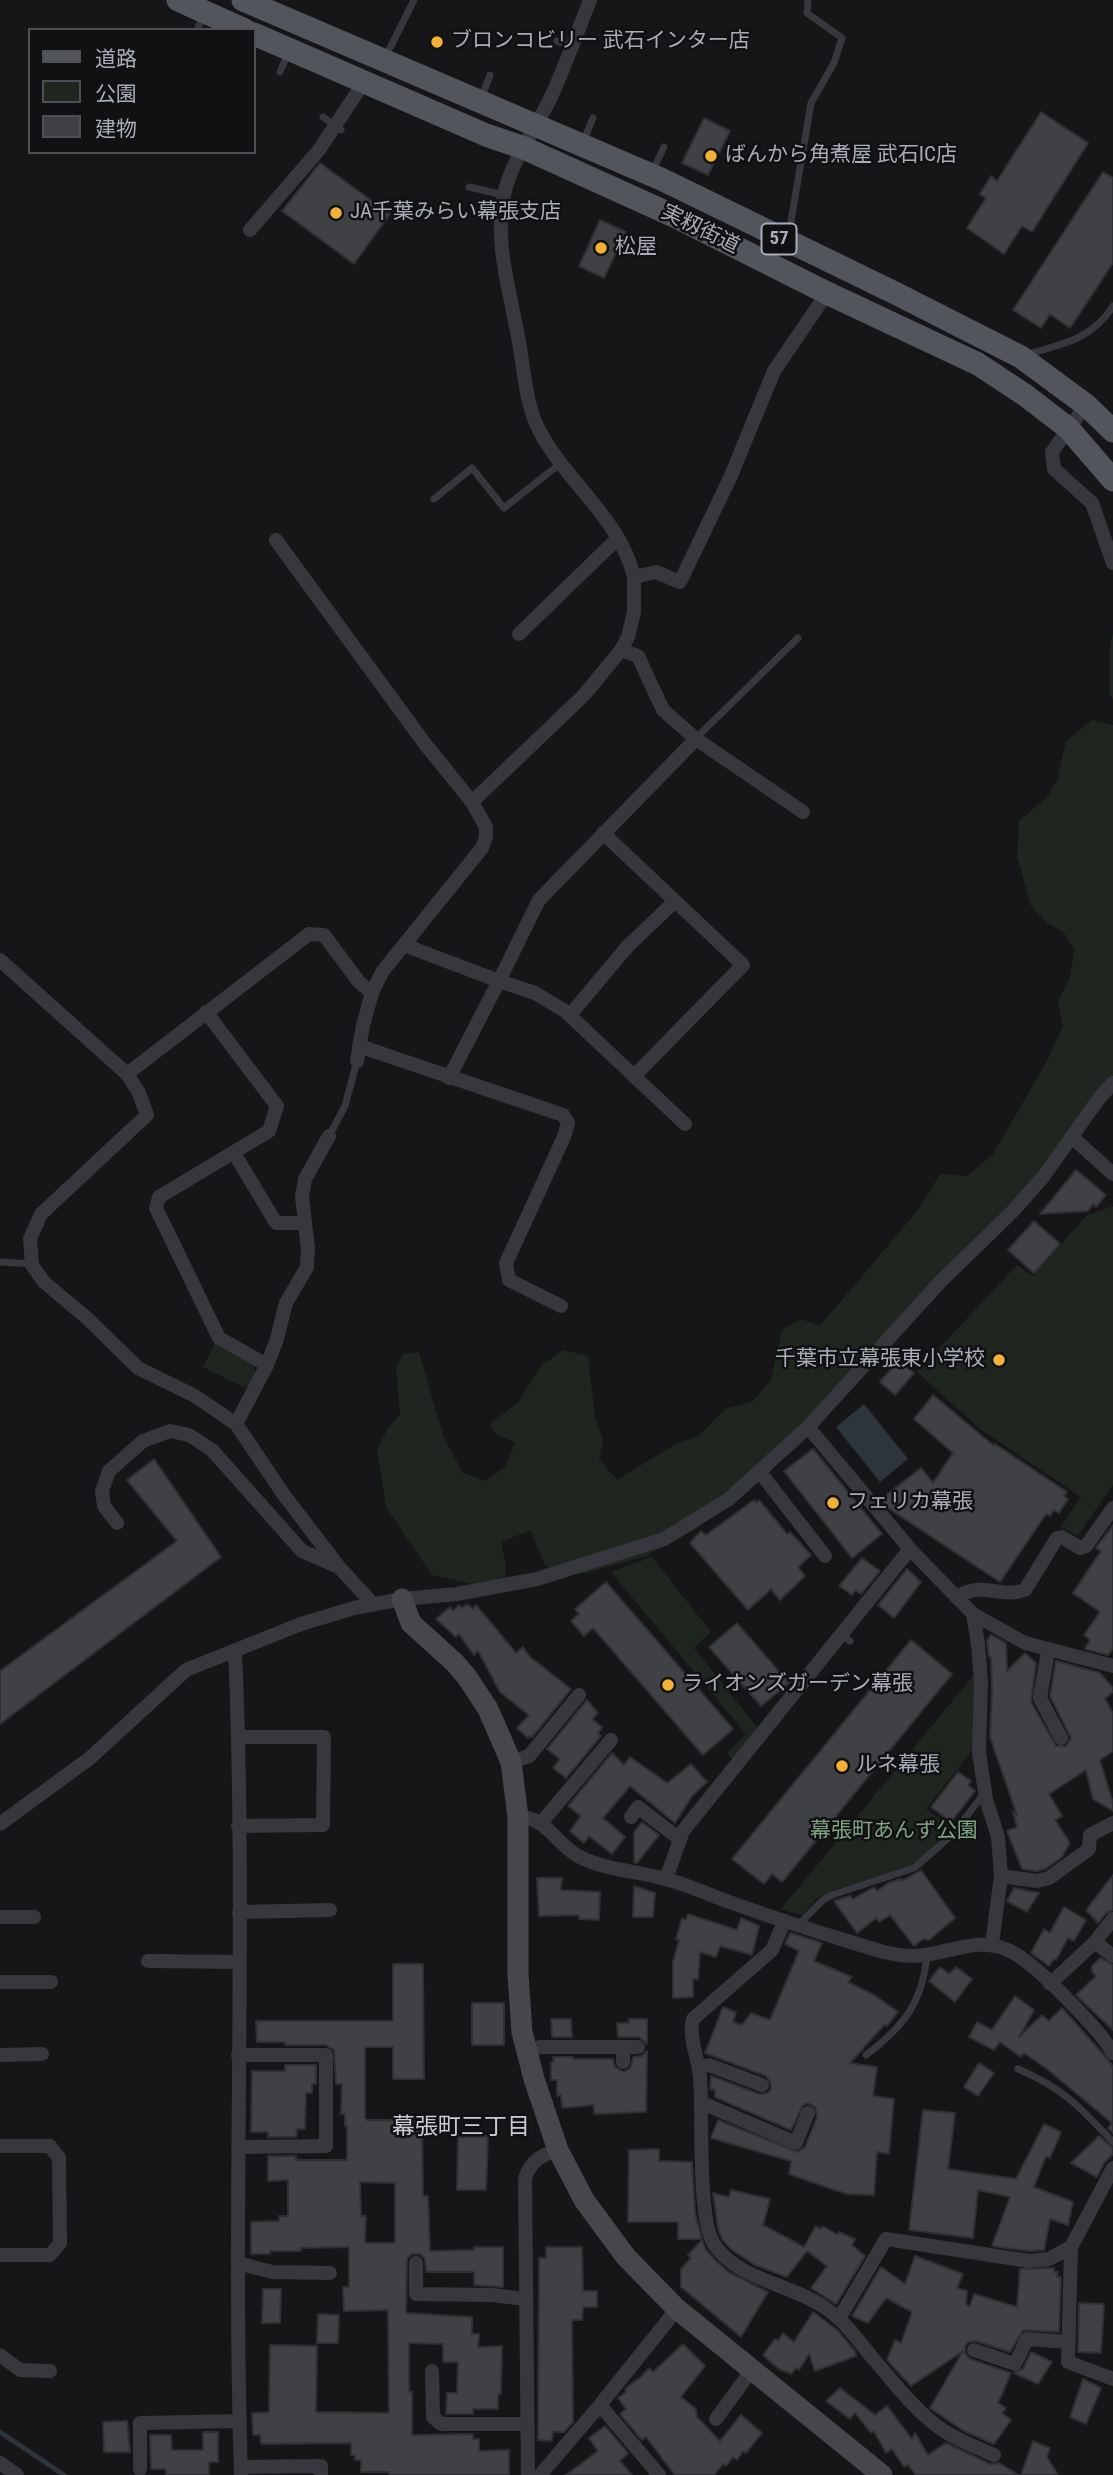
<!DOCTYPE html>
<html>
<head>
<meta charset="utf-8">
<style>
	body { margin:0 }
	#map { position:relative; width:1113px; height:2475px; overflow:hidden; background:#161618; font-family:"Roboto Condensed","Noto Sans JP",sans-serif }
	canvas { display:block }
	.legend { position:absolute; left:28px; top:28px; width:228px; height:126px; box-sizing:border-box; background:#111113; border:2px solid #4d4f55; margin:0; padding:9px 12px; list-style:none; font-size:21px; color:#a8adb8 }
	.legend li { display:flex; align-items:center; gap:14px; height:35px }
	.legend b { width:35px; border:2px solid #4d4f55 }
</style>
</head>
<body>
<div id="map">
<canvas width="1113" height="2475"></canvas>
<ul class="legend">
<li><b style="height:9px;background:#53555c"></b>道路</li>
<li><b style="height:19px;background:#1e261f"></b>公園</li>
<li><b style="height:19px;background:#404145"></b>建物</li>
</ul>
</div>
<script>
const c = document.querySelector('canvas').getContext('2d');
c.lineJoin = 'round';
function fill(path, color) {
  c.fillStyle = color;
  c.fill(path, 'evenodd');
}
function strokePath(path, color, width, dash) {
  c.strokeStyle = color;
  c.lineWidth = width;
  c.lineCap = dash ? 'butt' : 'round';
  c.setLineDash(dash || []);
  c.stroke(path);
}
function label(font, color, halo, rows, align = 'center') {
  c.font = font + ' "Roboto Condensed","Noto Sans JP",sans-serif';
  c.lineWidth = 5;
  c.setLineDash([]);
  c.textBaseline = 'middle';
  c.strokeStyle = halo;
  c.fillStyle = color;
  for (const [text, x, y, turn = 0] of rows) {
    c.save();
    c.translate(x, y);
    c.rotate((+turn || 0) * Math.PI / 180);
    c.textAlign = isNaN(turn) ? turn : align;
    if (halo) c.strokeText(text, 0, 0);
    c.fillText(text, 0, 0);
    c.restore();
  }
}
const green = new Path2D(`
	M1113,634V699L1109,694L1110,645Z
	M1092,720L1113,725V1094L1076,1137L739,1496L696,1529L646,1556L586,1573L560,1574L545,1566L531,1530L501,1542L506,1565L505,1579L482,1586L432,1575L386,1507L377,1449L387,1430L400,1414L396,1367L403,1354L419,1352L444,1438L463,1473L485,1481L506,1466L515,1443L495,1433L490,1424L518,1402L541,1366L563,1350L588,1356L595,1416L603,1440L599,1459L617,1480L674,1445L700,1435L725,1409L752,1402L771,1380L782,1330L801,1319L820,1326L918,1210L940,1174L967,1176L993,1154L1047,1061L1063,1026L1058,1001L1070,978L1074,949L1064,933L1048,923L1031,906L1017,856L1019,821L1047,797L1057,781L1066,741Z
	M1113,1206V1485L1077,1536L1061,1526L1081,1497L980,1429L917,1372L1017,1265L1033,1276L1087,1215Z
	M215,1343L254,1365L255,1373L247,1389L203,1367Z
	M652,1557L711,1632L694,1648L760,1731L735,1762L727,1753L746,1734L611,1572Z
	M977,1671L975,1747L926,1809L952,1827L943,1840L907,1868L837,1889L817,1898L802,1915L781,1909Z`);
const water = new Path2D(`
	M864,1404L908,1459L880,1482L836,1427Z`);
const stream = new Path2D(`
	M0,2432L64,2475`);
const building = new Path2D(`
	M1041,112L1088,143L1032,232L1022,226L1004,254L967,228L986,198L980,194L991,176L997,181Z
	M704,118L730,131L708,175L682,163Z
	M320,163L390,214L354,264L282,211Z
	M1103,172L1113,178V263L1070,328L1050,314L1041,328L1013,310Z
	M600,220L626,232L604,278L579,266Z
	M1076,1170L1106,1195L1096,1207L1093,1204L1088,1211L1040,1214Z
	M1034,1221L1060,1244L1034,1273L1008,1250Z
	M899,1360L914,1373L895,1395L880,1382Z
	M933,1395L994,1446L995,1444L1067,1492L1064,1496L1068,1499L1059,1513L1054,1510L1050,1516L1046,1514L1000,1582L888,1508L881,1499L921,1468L933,1483L953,1453L914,1419Z
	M813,1449L882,1534L852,1558L784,1471Z
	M154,1459L221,1557L0,1724V1671L177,1541L127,1480Z
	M754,1500L757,1503L759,1500L787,1534L790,1532L811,1555L798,1567L805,1576L780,1600L771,1589L748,1610L690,1543L701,1531L706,1535Z
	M1113,1525V1648L1108,1655L1085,1649L1090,1640L1084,1635L1100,1612L1073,1593L1101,1551L1096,1548Z
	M862,1558L880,1571L861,1594L855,1590L852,1595L839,1586Z
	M907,1569L921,1582L894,1618L878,1605Z
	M606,1582L733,1729L703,1755L593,1628L584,1636L571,1621L579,1614L575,1609Z
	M467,1604L473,1609L476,1605L516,1653L523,1647L530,1657L571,1689L532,1737L530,1736L528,1738L517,1728L529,1715L500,1692L478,1651L474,1655L459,1634L456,1637L436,1619L450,1607L453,1611L459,1605L462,1608Z
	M737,1623L789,1683L761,1706L709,1647Z
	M991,1635L1006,1643L1007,1671L1025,1653L1036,1663L1031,1702L1056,1746H1066L1071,1738L1050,1696L1056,1661L1100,1673L1113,1688V1692L1105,1698L1113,1714V1751L1100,1760L1113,1803V1811L1093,1799L1086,1770L1049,1794L1062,1816L1055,1820L1070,1843L1061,1858L1045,1869L1036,1871L1022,1869L1007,1831L1017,1827L1013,1812L1017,1815L990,1737L992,1691L991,1657H989L987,1641Z
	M911,1640L952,1674L782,1882L772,1874L764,1884L732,1859Z
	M587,1700L598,1713L592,1719L602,1727L598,1734L601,1736L566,1778L553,1768L560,1759L547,1749Z
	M612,1753L624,1765L630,1757L667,1783L691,1764L707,1782L692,1796L675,1823L630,1786L603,1818L625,1837L612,1854L589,1836L584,1843L570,1831L581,1816L568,1806Z
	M958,1772L971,1781L968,1785L975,1791L951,1822L931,1807Z
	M642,1822L659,1835L637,1863L634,1862V1832Z
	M921,1870L955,1918L929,1940L923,1939L914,1946L890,1915L879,1922L876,1918L857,1933L834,1901L850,1896L853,1899L874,1887L877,1891L888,1883L901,1879L902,1881Z
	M1113,1875V1910L1106,1913L1098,1923L1086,1910Z
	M537,1878H562L561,1890L600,1892L599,1920L579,1919V1915L539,1916Z
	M634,1886L655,1893L653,1917H633Z
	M1014,1888L1039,1893L1027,1912L1007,1901Z
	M1064,1907L1086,1920L1074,1941L1068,1938L1056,1960L1054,1959L1049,1966L1031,1953L1044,1929L1050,1933Z
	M688,1914L737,1930L741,1918L759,1926L752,1955L720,1946L716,1957L700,1952L698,1979H693V1997L673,1998V1962L679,1940L676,1939L682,1918L686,1920Z
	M790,1933L822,1943L814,1961L852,1977L848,1982L874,1995L898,2012L887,2026L885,2024L850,2063L877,2067L873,2096L894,2099L889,2154L877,2152L874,2195L847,2194L814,2183L789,2174L791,2161L711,2138L718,2120L798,2152L805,2147L817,2117L815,2107L807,2103L803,2105L791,2130L715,2097V2090L710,2089L711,2076L759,2094L768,2093L771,2089V2083L766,2076L705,2053L723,2007L736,2012L733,2022L742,2025L751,2013L770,2020L799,1951L785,1944Z
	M1100,1958L1113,1965V2030L1076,1995L1096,1976L1092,1972V1966Z
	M393,1964H423L424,2079H393V2047H365V2118L367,2120H422L423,2196H428L430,2251L474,2250V2247H503V2287L474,2285V2272H426L425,2259L420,2254H412L407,2259L406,2313L472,2317V2334H479L478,2347L502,2346L501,2394H498V2409H473V2414H446L447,2393H457L458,2362H443V2344L409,2343V2392H412V2435L473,2434V2439H479V2451L509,2450V2475H389V2472H361V2460H355V2455H351V2443L261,2444L260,2435H253L252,2413L269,2412L270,2345L317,2346L316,2412L389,2413L388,2310L344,2311L343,2287H349V2247L301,2248V2251H270V2254H251V2222L279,2221V2216H288V2180L268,2181V2156H296V2160H347V2126H345V2114H341L342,2084H336L334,2050L326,2045H285V2042H257L256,2021H393ZM360,2182L395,2183V2243H365L366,2216H361Z
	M940,1967L949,1974L956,1967L972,1979L955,2002L929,1981Z
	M1015,1996L1034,2010L1019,2037L1042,2015L1049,2021L1062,2008L1110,2062L1113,2067V2133L1108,2128L1112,2123L1047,2069L1024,2053L1021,2057L1000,2042L994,2050L969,2037L977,2022L992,2030Z
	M472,2003H504V2045H472Z
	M551,2019H571L572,2037H552Z
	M629,2019H647V2044L639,2037H618L617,2023H629Z
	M647,2051L646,2112L594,2114V2105L562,2108L561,2095L557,2096V2080H551V2062H554L553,2057H573V2059H613L615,2067L624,2072L631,2067L633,2057L642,2056Z
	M979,2063L994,2073L978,2096L964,2087Z
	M285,2065H316V2084H312V2093H306L305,2129H297L296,2137H268V2132H251L252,2071H285Z
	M923,2110L955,2113L948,2169L1016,2179L1044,2124L1061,2132L1050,2158L1046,2156L1034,2187L1073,2202L1068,2225L1050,2219L1044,2250L1029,2251L992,2246L1010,2197L978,2190L973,2238L909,2230Z
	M488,2136L486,2190H457L458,2137Z
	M1099,2136L1113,2148V2154L1104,2163L1097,2177L1071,2163Z
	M659,2149V2161L692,2162L695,2213L702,2239H678V2222H628L629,2150Z
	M731,2190L770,2199L763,2225L804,2247L816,2226L821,2229L822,2226L838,2235L839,2232L855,2239L852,2245L865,2256L836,2304L811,2288L827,2266L807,2251L787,2277L755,2265L731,2249L722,2239L718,2228L713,2193L729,2197Z
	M702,2240L706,2250L717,2262L730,2273L768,2292L741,2337L681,2287V2269L691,2258L688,2255Z
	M546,2247H582L583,2291H597V2307H583L582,2320H572L573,2422L564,2432H553L552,2441L538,2440L539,2258H546Z
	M915,2256L963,2274L957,2288L967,2291L966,2305L970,2306L974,2294L1017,2307L1020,2269L1054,2268V2272H1058L1057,2277H1061L1059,2332L1023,2330L1010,2352L976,2341L968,2342L965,2346V2353L970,2359L1011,2373L998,2403L1006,2408L1002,2413L1011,2420L994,2444L964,2431L930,2408L963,2351L911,2386L887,2360L895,2340L901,2343L912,2312L886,2298L868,2323L852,2316L881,2267L905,2284Z
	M263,2289H281L280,2323H262Z
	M1079,2303L1104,2304L1101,2353L1078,2352Z
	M813,2312L837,2330L855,2351L856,2356L815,2371L809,2354L799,2370L796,2368L791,2374L779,2369L763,2355L775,2339L778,2341L783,2333L794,2342Z
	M318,2314L339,2315L338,2343H317Z
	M683,2344L705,2366L681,2397L696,2409L697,2417L720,2441L741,2415L762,2433L746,2453L743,2451L737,2460L733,2457L726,2466L723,2464L714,2475H675L646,2437L642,2440L620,2414L626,2409L618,2398L626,2392L625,2390L628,2386L641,2377L649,2368L653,2372Z
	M1031,2352L1052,2362L1038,2384L1014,2373L1023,2369Z
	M1083,2379L1101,2388L1086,2424L1070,2417Z
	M840,2388L875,2415L887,2406L912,2439L915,2433L928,2455L946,2443L990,2464L999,2463L1019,2475H916L908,2465L904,2467L892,2449L886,2453L874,2431L871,2433L855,2413L850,2419L826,2401Z
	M127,2421L130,2452H104L103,2422Z
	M605,2426L628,2453L620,2461L632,2475H566L598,2451L589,2438Z
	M203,2432H218V2462H209V2475H166V2469H151L150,2435H171L172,2450H203Z
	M1033,2441L1050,2448L1047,2457L1058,2475H1021Z`);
const lane = new Path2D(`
	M197,30L203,16
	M557,41L571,47
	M385,58L414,0
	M280,72L288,53
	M481,99L490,75
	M323,117L341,130
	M583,142L593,118
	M652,172L664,147
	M469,187L504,195
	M788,239L811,103L834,63L842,38L807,13L808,0
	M1025,355C1061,344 1092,340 1113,306
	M434,499L472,468L504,508L561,463
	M696,738L798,638
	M329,1136L345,1106L357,1061
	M0,1262L32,1264
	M841,1634L850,1641
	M798,1925L824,1899L832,1895L914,1868L953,1834L985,1792
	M866,2055C903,2027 923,2003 927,1954
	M1018,2069C1063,2088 1081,2108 1113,2142`);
const street = new Path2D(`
	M590,0C577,33 565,67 550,99C535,130 511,161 504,195C494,242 510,291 518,337C524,367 525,403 539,430C566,482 620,518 634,577L656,572L680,582L730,478L774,371L827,293
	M250,230L319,150L364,82
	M1086,405L1052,452L1054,469L1092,503L1113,563
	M519,634L618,538
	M621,650L638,656L663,710L696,739L539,900L499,981L535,993L565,1011L685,1124
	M696,739L803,812
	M472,802L584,695L621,650L628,637L634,612V577
	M603,833L743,965L635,1075
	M404,945L499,981L449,1078
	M0,960L127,1074L139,1093L147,1115L41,1214L30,1239L32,1265L44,1282L88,1319L138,1368L195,1396L236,1424L284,1495L339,1567
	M206,1012L277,1106L269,1131L159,1197L156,1208L219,1338L267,1365
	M570,1015L627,947L675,901
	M359,1046L563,1115L568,1123L564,1137L506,1263L509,1280L561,1306
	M357,1061L363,1025L372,993
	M127,1074L309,934L324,935L359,982L372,993L382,972L482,848L486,837V827L472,802L425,744L276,540
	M1072,1137L1113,1174
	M234,1153L276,1223H305
	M236,1424L267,1365L276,1342L286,1303L307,1267L308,1249L302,1197L305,1179L329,1136
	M808,1427L910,1549L973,1614L978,1644L981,1682L979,1753L986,1799L998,1837L1001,1876L992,1944
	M759,1471L825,1556
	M117,1523L104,1506L102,1491L109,1471L143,1441L170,1431L189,1435L212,1450L302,1551L339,1567L373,1604
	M956,1597C985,1580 999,1599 1025,1590L1057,1538L1062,1537L1080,1548L1086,1546L1113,1508
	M973,1614L1025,1643L1113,1666
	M235,1650C247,1925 232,2200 241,2475
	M1048,1651L1040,1698L1061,1738
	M238,1737H324L323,1825L238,1826
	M511,1762L529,1756L579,1695
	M518,1817C547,1817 554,1842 578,1856C604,1870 637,1871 665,1879C689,1885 712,1896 735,1904C770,1917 806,1928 841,1939C865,1946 889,1956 914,1956C947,1955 979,1934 1012,1952C1036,1964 1100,2030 1113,2053
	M631,1817L638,1807L673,1834L680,1838
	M541,1823L611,1740
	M0,1824L90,1758L186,1670L301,1624L354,1608L402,1599L457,1594L537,1579L664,1539L729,1499L808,1427L941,1281L1012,1212L1043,1177L1100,1097L1113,1083
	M1001,1876L1037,1881L1049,1878L1089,1849L1090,1835L1113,1823
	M666,1879L683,1831L910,1549
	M239,1912L330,1910
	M0,1917H34
	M784,1922L772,1950L693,2019C688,2036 698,2058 700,2076C703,2113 697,2218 714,2244C737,2280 791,2284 824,2307C844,2320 856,2338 871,2356C892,2380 912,2407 937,2426C954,2439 974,2446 994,2455
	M1095,1942L1113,1956
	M148,1961L239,1962
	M0,1982H51
	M1050,1984L1095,1942L1113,1919
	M527,2052L540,2047H638
	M0,2055L42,2054
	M238,2055H326V2146L238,2147
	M623,2062V2047
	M699,2067L709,2065L762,2085
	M702,2103L796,2143L808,2113
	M0,2146H50L59,2158L60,2243L50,2255H0
	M1113,2168L1071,2247L1068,2362L1113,2379
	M238,2263L272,2272L330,2273
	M416,2263V2294L492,2295L526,2299
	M840,2317L886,2239L1029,2261L1049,2259L1071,2247
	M974,2350L1015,2364L1027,2339L1069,2342
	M0,2355L20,2370L50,2371
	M432,2371L433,2417L441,2424H527
	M600,2405L659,2475
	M716,2419L751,2371
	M0,2463L17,2475
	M241,2467L321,2466V2475
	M140,2469V2423L240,2421
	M528,2475L525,2178C531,2161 541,2155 558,2150
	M540,2475L600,2405L677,2309`);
const secondary = new Path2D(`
	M402,1599L411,1623L455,1663L467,1677L488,1709L511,1762L518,1817V1975L522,2032L534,2079L558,2150L584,2200L626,2257L677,2309L882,2475`);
const primary = new Path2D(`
	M178,0L245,30
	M243,0L661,179L895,293L1021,357L1086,405L1113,431
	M254,34L486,135L524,148L674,216L827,293L978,364L1025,395L1068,428L1113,480`);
const markers = [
	[437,42,7,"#f2b134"],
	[711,156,7,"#f2b134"],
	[336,213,7,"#f2b134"],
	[601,248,7,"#f2b134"],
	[999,1360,7,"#f2b134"],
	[833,1503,7,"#f2b134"],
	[668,1685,7,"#f2b134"],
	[842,1766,7,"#f2b134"]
];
const shields = [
	[779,239,35]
];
const shieldNames = [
	["57",779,239]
];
const poiNames = [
	["ブロンコビリー 武石インター店",451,42],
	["ばんから角煮屋 武石IC店",725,156],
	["JA千葉みらい幕張支店",350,213],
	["松屋",615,248],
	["千葉市立幕張東小学校",985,1360,"right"],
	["フェリカ幕張",847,1503],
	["ライオンズガーデン幕張",682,1685],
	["ルネ幕張",856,1766]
];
const streetNames = [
	["実籾街道",700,230,26]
];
const parkNames = [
	["幕張町あんず公園",894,1832]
];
const neighbourhoodNames = [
	["幕張町三丁目",461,2128]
];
fill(green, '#1e261f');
fill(water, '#2c353c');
strokePath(stream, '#2c353c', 5);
fill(building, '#404145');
strokePath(building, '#303034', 2);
strokePath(lane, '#37383d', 7);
strokePath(street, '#37383d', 14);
strokePath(secondary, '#45474d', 21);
strokePath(primary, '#53555c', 23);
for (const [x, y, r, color] of markers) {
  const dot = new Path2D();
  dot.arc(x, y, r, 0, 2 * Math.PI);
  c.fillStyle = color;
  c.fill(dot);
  strokePath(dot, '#111113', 2.5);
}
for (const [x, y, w] of shields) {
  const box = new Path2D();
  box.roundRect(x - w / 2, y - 15.5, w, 31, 5);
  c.fillStyle = '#111113';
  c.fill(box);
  strokePath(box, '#a8adb8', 2);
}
label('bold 19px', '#a8adb8', null, shieldNames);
label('21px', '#a8adb8', '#111113', poiNames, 'left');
label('21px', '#a8adb8', '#111113', streetNames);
label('21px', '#7fa381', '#111113', parkNames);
label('23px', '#c9ccd4', '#111113', neighbourhoodNames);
</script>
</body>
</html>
